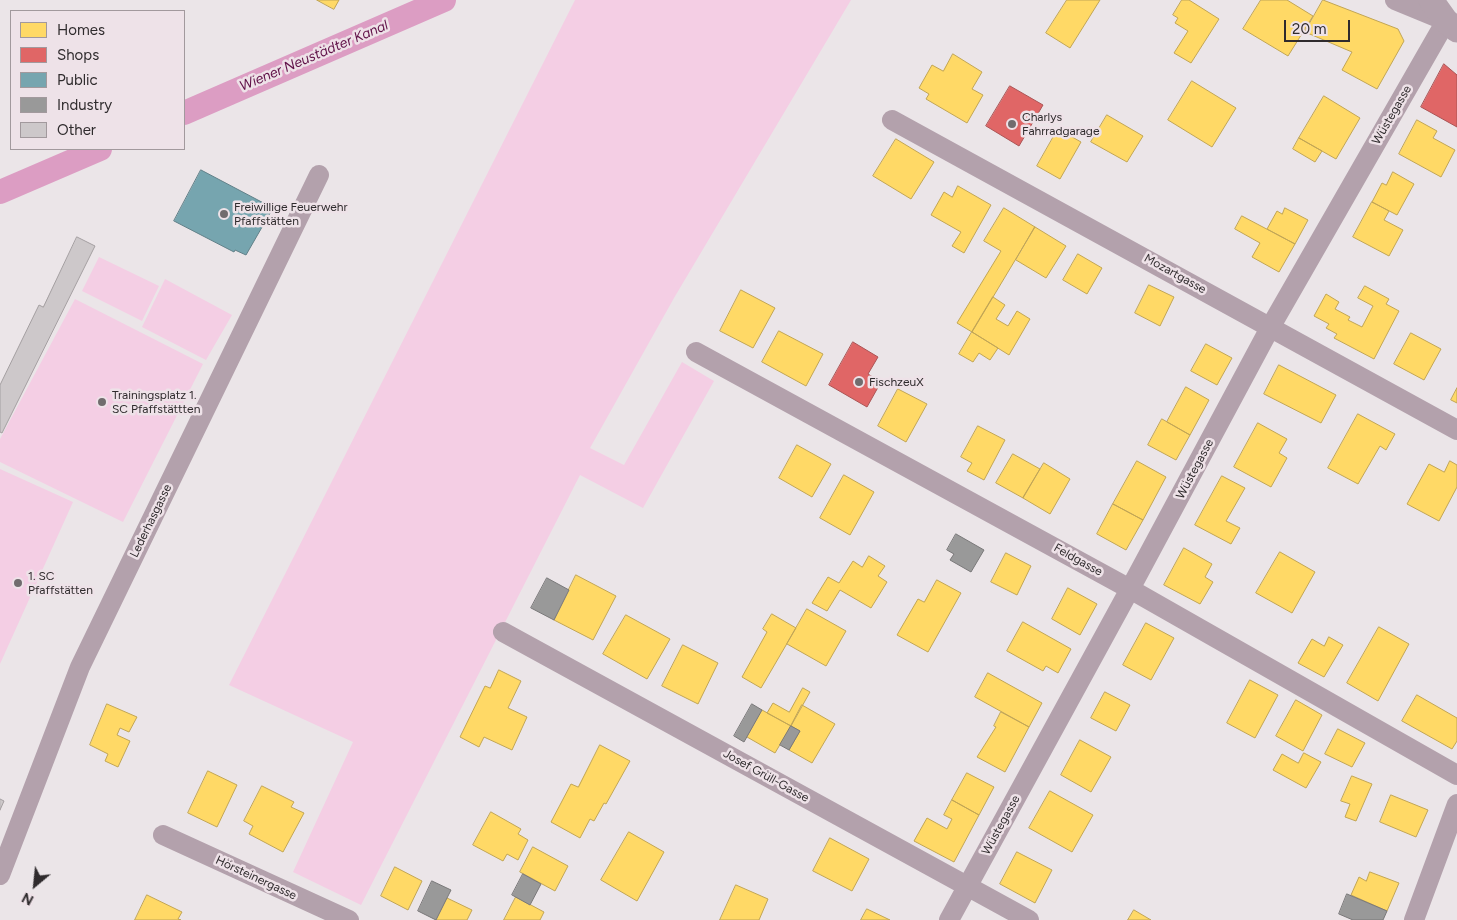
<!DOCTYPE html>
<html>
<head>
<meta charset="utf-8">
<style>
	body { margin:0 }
	#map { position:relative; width:1457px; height:920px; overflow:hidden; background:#ebe5e8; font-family:Figtree,sans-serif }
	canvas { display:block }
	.legend { position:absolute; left:10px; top:10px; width:175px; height:140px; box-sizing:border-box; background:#eee2e8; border:1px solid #a2999d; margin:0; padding:6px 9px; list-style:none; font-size:15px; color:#2f2b2d }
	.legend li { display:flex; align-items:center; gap:10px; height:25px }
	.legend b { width:25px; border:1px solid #a2999d }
	.north { position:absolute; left:10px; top:860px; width:50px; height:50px; -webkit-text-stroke:4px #eee2e8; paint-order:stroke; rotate:208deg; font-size:14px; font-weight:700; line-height:20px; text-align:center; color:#2f2b2d }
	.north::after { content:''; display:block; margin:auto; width:18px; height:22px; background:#2f2b2d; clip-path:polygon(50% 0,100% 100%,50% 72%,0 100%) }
	.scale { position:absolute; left:1284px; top:20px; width:66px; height:22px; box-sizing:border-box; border:2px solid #2f2b2d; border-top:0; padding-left:6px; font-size:15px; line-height:18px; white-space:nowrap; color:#2f2b2d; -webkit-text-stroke:4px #eee2e8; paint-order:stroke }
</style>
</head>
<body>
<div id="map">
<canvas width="1457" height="920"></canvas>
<ul class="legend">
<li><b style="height:14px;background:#ffd966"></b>Homes</li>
<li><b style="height:14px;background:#e06666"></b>Shops</li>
<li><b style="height:14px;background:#76a5af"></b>Public</li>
<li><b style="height:14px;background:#999"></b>Industry</li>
<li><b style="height:14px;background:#cdc8ca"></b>Other</li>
</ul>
<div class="north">N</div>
<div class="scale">20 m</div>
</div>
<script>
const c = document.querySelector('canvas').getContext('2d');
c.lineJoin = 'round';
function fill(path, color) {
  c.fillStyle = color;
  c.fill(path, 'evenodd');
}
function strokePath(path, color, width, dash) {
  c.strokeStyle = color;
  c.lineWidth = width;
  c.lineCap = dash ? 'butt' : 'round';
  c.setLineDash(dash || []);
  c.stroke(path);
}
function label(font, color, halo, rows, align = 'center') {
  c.font = font + ' Figtree,sans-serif';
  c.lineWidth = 5;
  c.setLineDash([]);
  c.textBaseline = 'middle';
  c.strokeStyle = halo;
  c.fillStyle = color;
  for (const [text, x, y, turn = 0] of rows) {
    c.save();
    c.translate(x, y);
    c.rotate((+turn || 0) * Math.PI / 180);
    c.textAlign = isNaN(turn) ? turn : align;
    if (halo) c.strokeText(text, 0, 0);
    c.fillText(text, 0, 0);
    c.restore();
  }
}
const green = new Path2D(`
	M575,0H851L674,298L590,448L624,465L682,362L714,381L643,508L580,475L361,905L293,872L353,742L229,685Z
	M99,257L159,286L142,321L82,291Z
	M165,279L232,315L206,360L142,327Z
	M75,299L203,364L123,522L0,462V439Z
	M0,469L73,502L0,664Z`);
const homes = new Path2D(`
	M317,0H339L334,9Z
	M1067,0H1100L1070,48L1046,33Z
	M1182,0H1189L1219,19L1191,63L1174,53L1188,31L1175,23L1178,18L1173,15Z
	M1261,0H1287L1313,16L1288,56L1243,29Z
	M1323,0L1398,29L1404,41L1377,89L1342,70L1352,52L1305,32Z
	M953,54L982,72L972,89L983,95L967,123L926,99L929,94L919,88L932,65L943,71Z
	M1192,81L1236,108L1212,147L1168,120Z
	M1324,96L1360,118L1336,159L1299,138Z
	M1107,115L1143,136L1127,162L1091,142Z
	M1417,120L1437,131L1433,138L1455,150L1441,177L1399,154Z
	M1058,129L1081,142L1060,179L1037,166Z
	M1299,138L1322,151L1315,162L1293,149Z
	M896,139L934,162L911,199L873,176Z
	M1393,172L1414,184L1397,215L1372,202L1382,183L1386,185Z
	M958,186L991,205L964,253L952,246L961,232L931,215L944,192L952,197Z
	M1372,202L1389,211L1384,220L1403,230L1389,256L1353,237Z
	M1004,208L1035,227L972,332L957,323L1001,251L984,241Z
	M1285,208L1308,220L1295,244L1267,229L1277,211L1282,214Z
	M1242,216L1295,244L1279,272L1252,257L1260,243L1235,229Z
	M1035,227L1066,246L1046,278L1016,260Z
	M1078,254L1102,268L1087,294L1063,280Z
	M1149,285L1174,297L1160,326L1135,313Z
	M1365,286L1389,299L1386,304L1399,311L1374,359L1334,338L1337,334L1326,328L1329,324L1314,316L1326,294L1339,302L1335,309L1350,317L1348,320L1362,327L1373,306L1358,298Z
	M741,290L775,308L753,348L720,331Z
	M993,297L1005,305L996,319L1008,326L1017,311L1030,319L1009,355L972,332Z
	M779,331L823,354L806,386L762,362Z
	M972,332L998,348L990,360L979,353L973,362L959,354Z
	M1411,333L1441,349L1424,380L1394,364Z
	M1206,344L1232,358L1217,385L1191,371Z
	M1279,365L1336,395L1321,423L1264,394Z
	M1186,387L1209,400L1190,435L1167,422Z
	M1457,388V403L1451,400Z
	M898,389L927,404L906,442L878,426Z
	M1358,414L1395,434L1386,450L1380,446L1358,484L1328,468Z
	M1162,419L1190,435L1176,460L1148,445Z
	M1258,423L1287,439L1279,453L1287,458L1271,487L1234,467Z
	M978,426L1005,440L984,480L967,471L972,463L961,457Z
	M797,445L831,464L812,497L779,478Z
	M1013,454L1040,469L1023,498L996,483Z
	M1137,461L1166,477L1143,520L1113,504Z
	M1450,461L1457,465V487L1439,521L1407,504L1429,464L1444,472Z
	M1044,463L1070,479L1050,514L1023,498Z
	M844,475L874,492L850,535L820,518Z
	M1222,476L1245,488L1226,521L1240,528L1231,544L1195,525Z
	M1113,504L1143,520L1126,550L1097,534Z
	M1184,548L1212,564L1205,577L1213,582L1200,604L1164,585Z
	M1280,552L1315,572L1292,613L1256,593Z
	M1006,553L1031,566L1017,595L991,582Z
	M869,556L885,566L878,576L887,582L871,608L840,590L827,611L812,603L828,577L839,583L853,561L862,567Z
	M576,575L616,596L593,640L554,620Z
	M937,580L961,593L928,652L897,635L918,599L924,602Z
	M1068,588L1097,604L1080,635L1052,619Z
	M807,609L846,631L826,666L787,644Z
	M772,614L796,628L761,688L742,677L767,632L763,629Z
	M626,615L670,639L647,679L603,654Z
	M1023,622L1071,649L1058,673L1046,666L1043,671L1007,651Z
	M1146,623L1174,638L1151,680L1123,665Z
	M1379,627L1409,644L1378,701L1347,683Z
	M1329,637L1343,645L1324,677L1298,663L1312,639L1324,646Z
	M683,645L718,663L698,704L662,686Z
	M499,670L521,681L508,708L527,717L512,750L484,737L479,747L460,737L485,686L490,688Z
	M988,673L1042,703L1029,727L975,697Z
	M1250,680L1278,695L1255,738L1227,723Z
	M803,688L810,692L791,726L767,713L773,703L789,712Z
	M1105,692L1130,705L1116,731L1091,718Z
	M1417,695L1457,718V741L1452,749L1402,721Z
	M1296,700L1322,715L1303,751L1276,736Z
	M107,704L137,717L129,732L120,728L117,735L130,741L118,767L105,761L108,754L90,745Z
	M802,705L835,724L812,763L789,750L800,731L791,726Z
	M762,710L791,726L775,753L747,737Z
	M1001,712L1029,727L1005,772L977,757L996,727L994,726Z
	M1338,729L1365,743L1352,767L1325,754Z
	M1080,740L1111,757L1091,792L1061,775Z
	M600,745L630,761L606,804L604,803L594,821L590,819L580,838L551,822L571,784L578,787Z
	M1304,753L1321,762L1306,788L1273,770L1282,754L1298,763Z
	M208,771L237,785L217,827L188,813Z
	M967,773L994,787L979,815L952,800Z
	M1352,776L1372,784L1356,821L1345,817L1350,804L1341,801Z
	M262,786L294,802L291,807L304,813L283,852L249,834L253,826L244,821Z
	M1050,791L1093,815L1072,852L1029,828Z
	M1391,795L1428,810L1416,837L1380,822Z
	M952,800L979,815L954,862L914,841L927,818L947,829L952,819L944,815Z
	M491,812L521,829L518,834L528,840L518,860L507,854L503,861L473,845Z
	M629,832L664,852L637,901L601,880Z
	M830,838L869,859L852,891L813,871Z
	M533,847L568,866L555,891L520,872Z
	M1017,852L1052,870L1035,903L1000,884Z
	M395,867L422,881L408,910L381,896Z
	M1370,872L1399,883L1387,911L1351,895L1359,877L1366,881Z
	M736,885L768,899L759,920H720Z
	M147,895L182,912L178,919L181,920H135Z
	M516,897L544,912L540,920H504Z
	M447,898L472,910L467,920H436Z
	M867,909L890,920H861Z
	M1134,910L1151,920H1128Z`);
const shops = new Path2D(`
	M1444,64L1457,75V127L1421,107Z
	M1010,86L1043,105L1019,146L986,126Z
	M853,342L878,357L868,374L881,382L867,407L829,385Z`);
const public = new Path2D(`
	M201,170L273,208L246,255L235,250L234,252L174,221Z`);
const industry = new Path2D(`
	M956,534L984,550L971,572L950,560L954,554L947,550Z
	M547,578L569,590L554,620L531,608Z
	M752,704L762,710L744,742L734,736Z
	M791,726L800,731L789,750L780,745Z
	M523,874L541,884L530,905L512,895Z
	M432,881L451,890L436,920L418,911Z
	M1347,894L1387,911L1383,920H1353L1339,914Z`);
const canal = new Path2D(`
	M184,113L444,0
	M0,192L100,149`);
const building = new Path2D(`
	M77,237L95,246L2,433L0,432V385L39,305L43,307Z
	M0,799L4,801L0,810Z`);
const minor = new Path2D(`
	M892,120L1457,430
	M696,352L1130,589L1457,775
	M503,632L1029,920
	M163,835L349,920
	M0,875L80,667L319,175
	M949,920L1130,589L1271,326L1446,21L1395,0
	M1414,920L1457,804`);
const tertiary = new Path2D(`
	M1431,0L1446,21L1457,30`);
const markers = [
	[1012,124,5,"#716c6e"],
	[224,214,5,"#716c6e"],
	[859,382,5,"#716c6e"],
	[102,402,5,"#716c6e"],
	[18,583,5,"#716c6e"]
];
const streetNames = [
	["Wüstegasse",1392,115,-60],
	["Mozartgasse",1175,274,29],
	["Wüstegasse",1195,469,-62],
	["Lederhasgasse",151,521,-64],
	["Feldgasse",1078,560,29],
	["Josef Grüll-Gasse",766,776,29],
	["Wüstegasse",1001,825,-61],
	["Hörsteinergasse",256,878,25]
];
const poiNames = [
	["Charlys",1022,117],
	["Fahrradgarage",1022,131],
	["Freiwillige Feuerwehr",234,207],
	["Pfaffstätten",234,221],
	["FischzeuX",869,382],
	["Trainingsplatz 1.",112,395],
	["SC Pfaffstättten",112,409],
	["1. SC",28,576],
	["Pfaffstätten",28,590]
];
const waterNames = [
	["Wiener Neustädter Kanal",314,56,-23]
];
fill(green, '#f4cee4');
fill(homes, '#ffd966');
strokePath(homes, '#c1a555', 1);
fill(shops, '#e06666');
strokePath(shops, '#ab5455', 1);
fill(public, '#76a5af');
strokePath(public, '#618088', 1);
fill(industry, '#999');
strokePath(industry, '#797879', 1);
strokePath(canal, '#dc9dc3', 24);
fill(building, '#cdc8ca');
strokePath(building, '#a49fa1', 1);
strokePath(minor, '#b3a1ac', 20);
strokePath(tertiary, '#b3a1ac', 25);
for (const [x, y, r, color] of markers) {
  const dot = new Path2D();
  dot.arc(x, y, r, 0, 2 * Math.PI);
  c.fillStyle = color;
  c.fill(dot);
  strokePath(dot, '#eee2e8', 2);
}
label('12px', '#2f2b2d', '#eee2e8', streetNames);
label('12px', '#2f2b2d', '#eee2e8', poiNames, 'left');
label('italic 14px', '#601148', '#eee2e8', waterNames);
</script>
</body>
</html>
